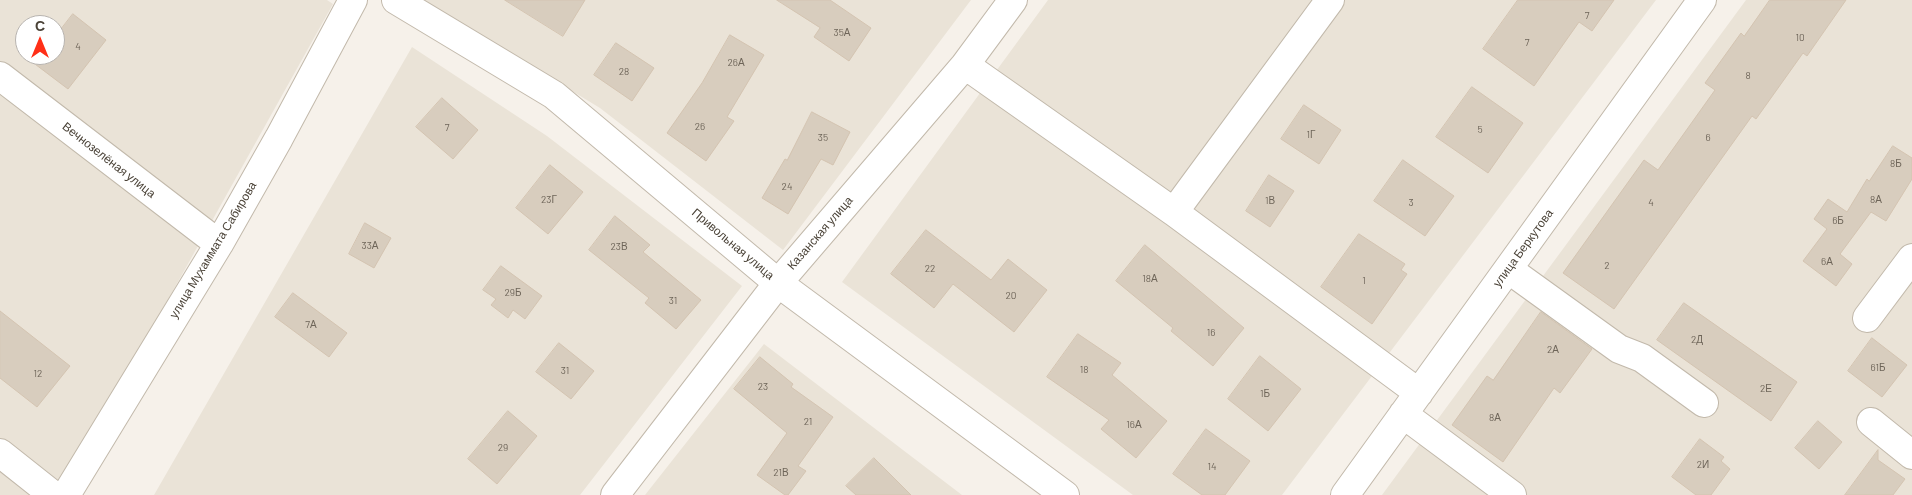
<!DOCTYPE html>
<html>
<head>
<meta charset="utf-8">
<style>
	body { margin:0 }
	#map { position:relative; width:1912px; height:495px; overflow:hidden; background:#f6f1ea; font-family:Barlow,sans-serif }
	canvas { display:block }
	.north { position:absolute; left:15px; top:15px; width:50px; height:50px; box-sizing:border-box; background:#fff; border:1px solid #b7b3af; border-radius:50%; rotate:0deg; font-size:14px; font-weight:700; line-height:20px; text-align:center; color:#4a4237 }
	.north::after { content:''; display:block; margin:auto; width:18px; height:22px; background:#ff2f17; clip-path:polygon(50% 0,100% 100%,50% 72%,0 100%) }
</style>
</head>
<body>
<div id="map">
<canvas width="1912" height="495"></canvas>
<div class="north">С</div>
</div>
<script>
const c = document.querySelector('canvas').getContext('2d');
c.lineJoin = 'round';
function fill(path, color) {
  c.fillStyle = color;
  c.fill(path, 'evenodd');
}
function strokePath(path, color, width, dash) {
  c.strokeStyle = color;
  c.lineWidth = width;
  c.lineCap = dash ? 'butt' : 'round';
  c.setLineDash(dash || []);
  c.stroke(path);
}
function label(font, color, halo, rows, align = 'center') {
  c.font = font + ' Barlow,sans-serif';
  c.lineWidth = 4.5;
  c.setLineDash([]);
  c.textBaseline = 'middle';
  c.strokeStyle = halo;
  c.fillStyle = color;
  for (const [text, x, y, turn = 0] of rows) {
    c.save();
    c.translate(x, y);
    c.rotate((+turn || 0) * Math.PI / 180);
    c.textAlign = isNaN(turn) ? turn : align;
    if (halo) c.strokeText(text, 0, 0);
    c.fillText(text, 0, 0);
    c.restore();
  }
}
const residential = new Path2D(`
	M0,0H327L333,4L59,495H0ZM25,25H55V55H25Z
	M422,0H971L783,250L600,108Z
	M1048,0H1656L1282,495H1133L842,282Z
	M1746,0H1912V495H1382Z
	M412,47L547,136L742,286L580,495H154Z
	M764,344L962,495H645Z`);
const building = new Path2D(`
	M505,0H585L563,36Z
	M777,0H830L871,28L849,61L814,37L820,28Z
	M1518,0H1614L1592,31L1579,22L1534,86L1483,49Z
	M1770,0H1846L1807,56L1803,53L1756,119L1752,116L1614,309L1563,273L1644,160L1658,170L1715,90L1705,83L1741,33L1744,36Z
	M73,14L106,40L68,89L23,55H55V37Z
	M730,35L764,55L727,117L734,121L706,161L667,133L702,83Z
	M616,43L654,68L632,101L594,75Z
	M1472,87L1523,123L1488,173L1436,137Z
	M442,98L478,130L453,159L416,127Z
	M1304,105L1341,130L1319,164L1281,139Z
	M812,112L850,132L833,165L821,159L788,214L762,198L785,159L787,160Z
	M1893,146L1912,158V179L1886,221L1871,212L1840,254L1852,264L1836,286L1803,261L1827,229L1814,219L1828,199L1847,212L1867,179L1869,181Z
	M1403,160L1454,196L1425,236L1374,201Z
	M550,165L583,192L548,234L516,208Z
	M1269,175L1294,191L1270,227L1246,211Z
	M615,216L650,245L643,252L701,300L676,329L645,303L649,298L589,250Z
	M365,223L391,238L374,268L349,254Z
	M926,230L991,280L1008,259L1047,290L1014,332L953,284L934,308L891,274Z
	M1359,234L1405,264L1401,270L1407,274L1372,324L1321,287Z
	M1145,245L1244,328L1213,366L1171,331L1173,328L1116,281Z
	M501,266L542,296L525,319L513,310L508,318L491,305L496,299L483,290Z
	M293,293L347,333L329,357L275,317Z
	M1684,303L1797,382L1771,421L1657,340Z
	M0,311L70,366L37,407L0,378Z
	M1541,312L1592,349L1560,393L1554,388L1503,462L1452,425L1487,376L1493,380Z
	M1078,334L1121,363L1112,375L1167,421L1136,458L1101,429L1109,420L1047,377Z
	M1872,338L1907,365L1882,397L1848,371Z
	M559,343L594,371L571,399L536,372Z
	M1260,356L1301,389L1268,431L1228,399Z
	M760,357L793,384L791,387L833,417L798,466L806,471L788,495H785L757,475L787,433L734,389Z
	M508,411L537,436L497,484L468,459Z
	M1818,421L1842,442L1819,469L1795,448Z
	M1206,429L1250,461L1225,495H1202L1173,474Z
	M1700,439L1724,457L1721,461L1730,469L1711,495H1696L1672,477Z
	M1878,450V460L1905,479L1893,495H1845Z
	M874,458L911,495H856L846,486Z`);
const minor = new Path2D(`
	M396,0L554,95L778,283L1065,495
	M965,65L1174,212L1419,393
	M0,76L219,244
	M1174,212L1330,0
	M1508,269L1619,349L1642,358L1704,403
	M1867,318L1912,258
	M1403,414L1512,495
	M1871,422L1912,455
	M0,453L53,495
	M66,495L219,244L279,138L353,0
	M615,495L778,283L965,65L1013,0
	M1345,495L1702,0`);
const numberNames = [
	["7",1587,16],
	["35А",842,33],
	["10",1800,38],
	["7",1527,43],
	["4",78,47],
	["26А",736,63],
	["28",624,72],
	["8",1748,76],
	["26",700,127],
	["7",447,128],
	["5",1480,130],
	["1Г",1311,135],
	["35",823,138],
	["6",1708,138],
	["8Б",1896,164],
	["24",787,187],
	["23Г",549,200],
	["8А",1876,200],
	["1В",1270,201],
	["3",1411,203],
	["4",1651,203],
	["6Б",1838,221],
	["33А",370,246],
	["23В",619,247],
	["6А",1827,262],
	["2",1607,266],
	["22",930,269],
	["18А",1150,279],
	["1",1364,281],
	["29Б",513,293],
	["20",1011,296],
	["31",673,301],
	["7А",311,325],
	["16",1211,333],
	["2Д",1697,340],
	["2А",1553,350],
	["61Б",1878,368],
	["18",1084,370],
	["31",565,371],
	["12",38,374],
	["23",763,387],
	["2Е",1766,389],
	["1Б",1265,394],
	["8А",1495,418],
	["21",808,422],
	["16А",1134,425],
	["29",503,448],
	["2И",1703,465],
	["14",1212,467],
	["21В",781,473]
];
const streetNames = [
	["Вечнозелёная улица",109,160,38],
	["Казанская улица",820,233,-49],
	["Привольная улица",733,244,40],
	["улица Беркутова",1523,248,-54],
	["улица Мухаммата Сабирова",213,250,-59]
];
fill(residential, '#eae3d7');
fill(building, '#d8cdbe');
strokePath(building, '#d4c4b1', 1);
strokePath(minor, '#c2b9ab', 30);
strokePath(minor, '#fff', 28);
label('10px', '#6e6559', null, numberNames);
label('12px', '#4a4237', '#fff', streetNames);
</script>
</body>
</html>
